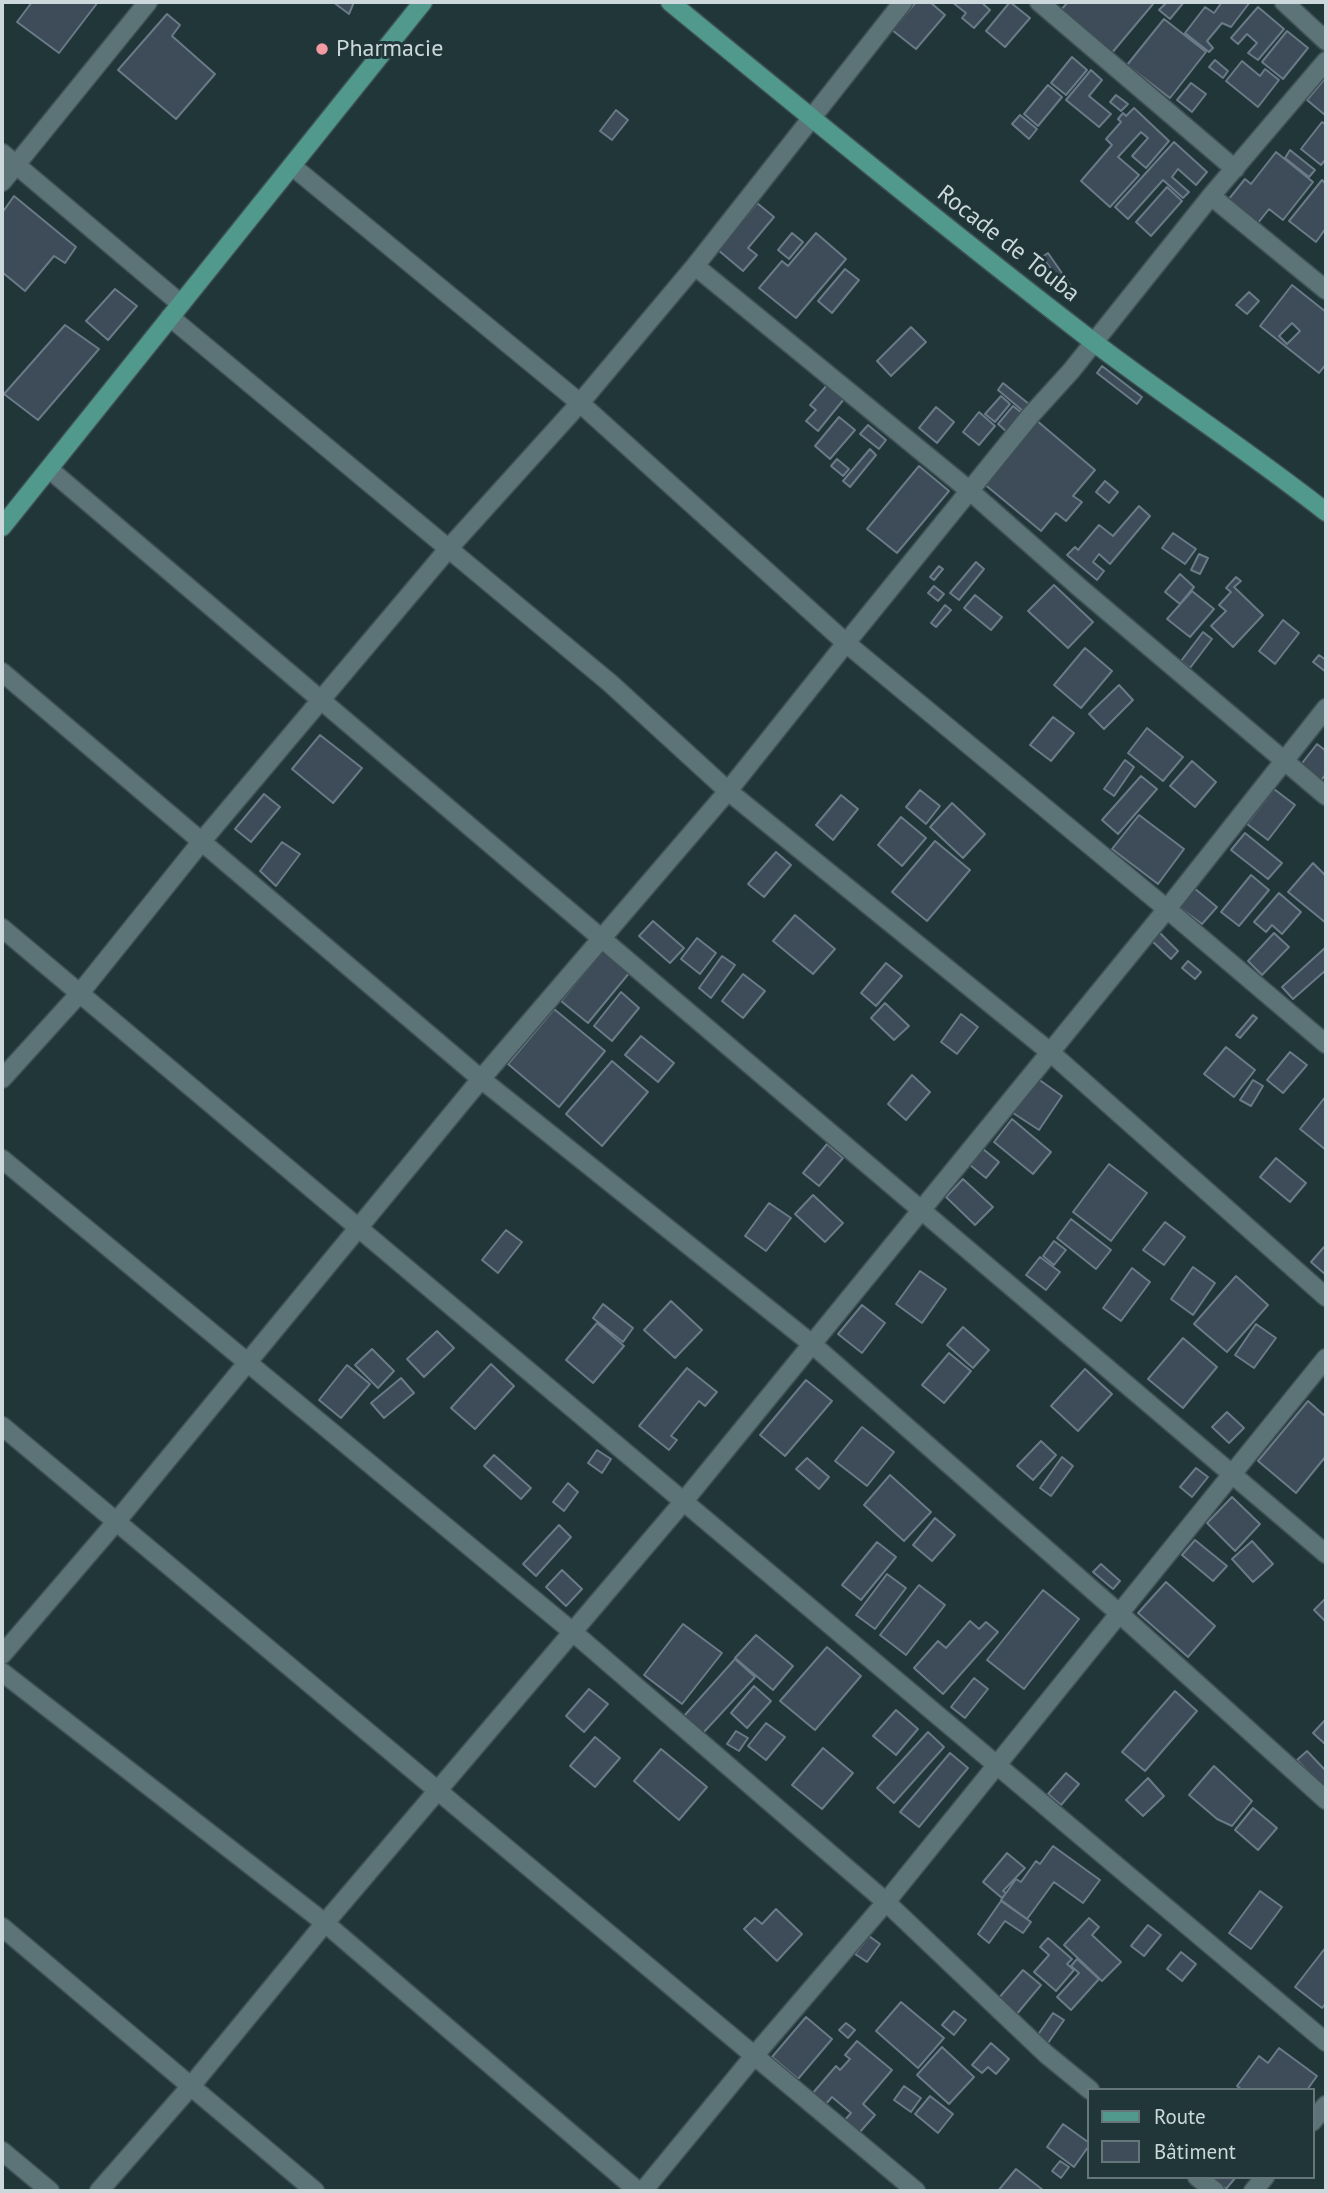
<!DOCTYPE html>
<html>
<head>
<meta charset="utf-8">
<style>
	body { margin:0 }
	#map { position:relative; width:1328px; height:2193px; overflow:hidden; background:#203639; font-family:"PT Sans",sans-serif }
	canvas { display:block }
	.frame { position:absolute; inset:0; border:4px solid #ccd8db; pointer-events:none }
	.legend { position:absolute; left:1087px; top:2088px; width:228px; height:91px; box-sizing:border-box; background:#203639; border:2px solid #65777a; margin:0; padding:9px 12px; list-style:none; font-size:21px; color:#ccd8db }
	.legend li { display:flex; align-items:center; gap:14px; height:35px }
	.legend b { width:35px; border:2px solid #65777a }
</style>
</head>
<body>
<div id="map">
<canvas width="1328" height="2193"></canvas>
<div class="frame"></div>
<ul class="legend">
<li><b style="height:9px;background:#51988d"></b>Route</li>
<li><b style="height:19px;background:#3d4c58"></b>Bâtiment</li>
</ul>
</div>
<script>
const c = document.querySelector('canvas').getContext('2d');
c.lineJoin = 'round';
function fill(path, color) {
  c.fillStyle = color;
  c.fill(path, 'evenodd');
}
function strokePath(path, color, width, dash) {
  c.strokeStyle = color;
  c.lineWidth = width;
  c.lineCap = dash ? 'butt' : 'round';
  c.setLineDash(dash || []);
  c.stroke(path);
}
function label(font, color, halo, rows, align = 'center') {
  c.font = font + ' "PT Sans",sans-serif';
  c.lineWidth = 6;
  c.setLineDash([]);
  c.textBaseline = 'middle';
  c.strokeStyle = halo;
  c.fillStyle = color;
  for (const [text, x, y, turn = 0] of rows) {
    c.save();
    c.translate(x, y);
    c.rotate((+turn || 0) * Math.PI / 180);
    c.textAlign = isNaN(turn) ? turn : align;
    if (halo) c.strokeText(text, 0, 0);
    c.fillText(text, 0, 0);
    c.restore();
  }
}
const building = new Path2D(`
	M32,2H98L59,53L17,22Z
	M333,2H354L349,14Z
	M916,2H930L945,15L916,49L892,30Z
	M952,2H981L990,10L974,28L962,18L966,13Z
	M1010,2L1030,18L1005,47L986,31Z
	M1068,2H1150L1153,4L1111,54L1060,11Z
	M1167,2H1184L1170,19L1159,10Z
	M1222,2H1250L1231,27L1222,23L1207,41L1213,48L1209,52L1185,33L1205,7L1214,13Z
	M1258,7L1284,29L1258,60L1248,53L1257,43L1247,34L1238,44L1231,38Z
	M167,14L180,25L172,36L215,74L176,119L118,70Z
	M1164,19L1206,52L1170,98L1127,65Z
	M1287,31L1308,48L1283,79L1262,62Z
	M1072,57L1087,70L1066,95L1051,83Z
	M1215,60L1228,71L1223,78L1209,67Z
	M1242,61L1260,76L1265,69L1279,80L1258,107L1226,81Z
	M1091,70L1102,80L1089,96L1111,114L1099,127L1066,100Z
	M1326,77V114L1325,115L1307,100Z
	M1191,83L1206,94L1192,112L1177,100Z
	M1048,85L1062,97L1038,126L1024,114Z
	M1116,95L1128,104L1121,111L1110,102Z
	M1134,108L1169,141L1146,168L1132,156L1148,138L1141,132L1118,157L1139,175L1110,207L1081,181L1112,145L1106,139L1121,122L1118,119L1123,113L1126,116Z
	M616,110L628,120L612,140L600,131Z
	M1020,115L1037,129L1029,139L1012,124Z
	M1322,122L1326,125V159L1321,165L1301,149Z
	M1174,142L1207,172L1196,185L1178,169L1172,177L1189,192L1183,198L1163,180L1128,219L1115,207Z
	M1290,150L1315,170L1309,177L1285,158Z
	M1276,152L1313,182L1283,220L1269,209L1254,228L1224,205L1245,179L1251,184Z
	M1322,180L1326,184V228L1316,242L1289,221Z
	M1167,187L1182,201L1151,236L1136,222Z
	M14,196L76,247L65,263L54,256L25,291L2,272V213Z
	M757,203L774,217L748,248L757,255L743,271L718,250Z
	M792,233L803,242L789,259L778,250Z
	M816,233L846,259L796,318L759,288L782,261L788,266Z
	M1048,253L1071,286L1066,289L1042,257Z
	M845,269L859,280L832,313L818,301Z
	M1292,285L1326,312V364L1319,373L1260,326ZM1292,323L1300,331L1287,344L1279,336Z
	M115,289L137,306L108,340L86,321Z
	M1249,292L1259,301L1247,314L1236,305Z
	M65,325L99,349L38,420L4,394Z
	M911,327L926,342L891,376L877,361Z
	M1102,366L1142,397L1137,404L1097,373Z
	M1003,383L1029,404L1023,411L998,390Z
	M827,385L844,399L818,431L806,421L816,410L810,405Z
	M1001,396L1010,404L995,422L985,414Z
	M1013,406L1022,413L1007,432L998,424Z
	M936,407L954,422L937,443L919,428Z
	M979,412L995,426L979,445L963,432Z
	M839,417L855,430L830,459L815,446Z
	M1036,420L1095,470L1073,496L1082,502L1066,521L1056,513L1041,531L983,483Z
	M868,425L886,440L879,449L860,434Z
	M870,449L876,455L850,487L843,481Z
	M837,459L849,469L843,476L831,466Z
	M919,466L949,491L897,553L867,529Z
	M1105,481L1118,492L1109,503L1096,492Z
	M1139,506L1150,516L1110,564L1099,554L1093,562L1104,571L1097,580L1067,555L1075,547L1078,550L1099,525L1113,536Z
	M1173,533L1196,549L1185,564L1162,548Z
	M1199,554L1208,558L1200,574L1191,570Z
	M976,562L984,569L959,600L950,593Z
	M939,566L943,569L934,580L930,577Z
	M1180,574L1194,587L1180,604L1165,592Z
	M1236,577L1241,581L1234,587L1263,615L1233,647L1211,626L1226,611L1219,605L1231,592L1226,588Z
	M1054,585L1093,622L1068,648L1028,611Z
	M934,586L944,594L938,601L928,593Z
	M1192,591L1214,609L1190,637L1167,619Z
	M975,595L1002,617L991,630L964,608Z
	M945,605L951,610L936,627L931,623Z
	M1283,620L1299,633L1275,664L1259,651Z
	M1203,632L1212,639L1190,668L1181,661Z
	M1085,648L1112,671L1081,708L1054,685Z
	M1319,655L1326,660V672L1313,662Z
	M1119,685L1133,700L1104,729L1089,714Z
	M1053,717L1074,733L1051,761L1030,745Z
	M1147,728L1183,757L1163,781L1128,753Z
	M320,735L362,768L333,803L292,769Z
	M1317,744L1326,751V774L1319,783L1299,767Z
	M1125,760L1134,767L1114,796L1104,789Z
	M1192,761L1216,782L1195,807L1170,786Z
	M1141,776L1157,789L1118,834L1102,820Z
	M1274,789L1295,805L1268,840L1247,824Z
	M920,790L940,806L926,824L906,807Z
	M264,794L280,807L251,842L235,829Z
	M841,795L858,809L833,840L816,825Z
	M952,803L985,834L963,858L930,827Z
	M1139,815L1184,849L1158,884L1112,849Z
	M901,817L926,838L902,866L878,845Z
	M1245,833L1282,863L1268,879L1231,850Z
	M935,841L970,870L927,921L892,892Z
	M282,842L300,854L276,886L260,871Z
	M776,852L791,865L764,897L748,884Z
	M1313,863L1326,876V923L1288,892Z
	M1251,875L1269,890L1239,926L1221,912Z
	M1194,888L1217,907L1202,924L1179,907Z
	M1279,893L1301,912L1282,934L1272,925L1266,932L1254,922Z
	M795,915L835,949L813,974L773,941Z
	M653,921L684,948L670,963L639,936Z
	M1159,932L1178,951L1171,959L1151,940Z
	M1274,933L1289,947L1262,975L1248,961Z
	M697,938L716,953L700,974L681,959Z
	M1326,947V970L1293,999L1282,987Z
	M603,950L630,972L588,1023L561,1001Z
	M722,956L735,965L711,998L699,988Z
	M1188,961L1201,972L1195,979L1182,968Z
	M886,963L902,976L876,1006L861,993Z
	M743,974L765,991L743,1018L722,1001Z
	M621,992L639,1008L612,1041L594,1026Z
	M885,1003L909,1026L894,1040L871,1018Z
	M554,1009L605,1051L559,1107L508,1064Z
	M961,1014L978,1027L957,1054L941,1042Z
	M1253,1015L1257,1018L1240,1038L1236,1035Z
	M641,1036L674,1063L658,1082L625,1055Z
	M1226,1047L1255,1070L1234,1097L1204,1074Z
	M1290,1052L1307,1065L1283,1093L1267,1080Z
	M612,1061L648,1092L602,1146L566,1114Z
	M912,1075L930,1092L906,1120L888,1104Z
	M1034,1076L1062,1096L1039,1130L1010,1111Z
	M1253,1080L1263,1086L1251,1106L1240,1100Z
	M1326,1096V1150L1300,1129Z
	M1012,1119L1051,1152L1033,1174L994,1142Z
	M827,1144L843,1158L819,1186L803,1173Z
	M983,1149L999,1162L986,1178L970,1165Z
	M1276,1158L1306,1183L1290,1202L1260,1177Z
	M1109,1164L1147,1193L1111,1241L1073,1212Z
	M963,1179L993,1207L975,1225L946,1197Z
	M813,1195L843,1223L825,1242L795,1214Z
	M769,1203L791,1218L766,1251L745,1236Z
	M1071,1219L1111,1250L1096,1269L1057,1238Z
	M1165,1222L1185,1237L1164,1265L1143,1250Z
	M506,1230L522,1242L498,1273L482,1260Z
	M1054,1241L1066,1250L1054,1265L1043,1256Z
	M1324,1247L1326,1249V1275L1311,1262Z
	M1040,1257L1060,1272L1046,1290L1026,1275Z
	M1193,1267L1215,1283L1193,1315L1171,1299Z
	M1132,1268L1150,1282L1121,1321L1103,1308Z
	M920,1271L946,1289L922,1323L896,1304Z
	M1236,1276L1268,1305L1227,1352L1194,1324Z
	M671,1301L702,1330L675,1358L644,1330Z
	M603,1304L633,1328L623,1342L593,1318Z
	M862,1305L885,1323L862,1353L838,1334Z
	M597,1323L624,1346L593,1383L566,1360Z
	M1256,1324L1276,1338L1254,1368L1235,1355Z
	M963,1327L989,1350L973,1368L947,1345Z
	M437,1331L454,1348L424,1377L407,1359Z
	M1183,1338L1217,1367L1183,1408L1148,1379Z
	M372,1349L394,1371L378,1388L355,1365Z
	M949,1353L971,1371L944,1403L922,1385Z
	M491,1364L514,1386L475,1429L451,1408Z
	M347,1365L370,1384L341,1418L319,1400Z
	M687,1368L717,1392L705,1406L699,1401L671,1436L677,1440L669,1450L639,1426Z
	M1085,1369L1112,1394L1078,1431L1051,1406Z
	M401,1378L414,1393L384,1418L371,1403Z
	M806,1380L832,1401L785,1456L760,1435Z
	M1308,1401L1326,1417V1456L1296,1493L1258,1461Z
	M1227,1412L1244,1428L1229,1443L1212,1427Z
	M862,1427L894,1452L867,1486L835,1461Z
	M1041,1441L1056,1455L1033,1480L1017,1466Z
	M597,1450L611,1459L602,1473L588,1463Z
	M494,1455L531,1488L521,1499L484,1466Z
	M1062,1457L1073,1466L1051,1496L1040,1488Z
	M807,1458L829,1477L819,1489L796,1469Z
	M1196,1468L1208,1477L1192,1497L1180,1487Z
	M890,1475L931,1512L904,1541L864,1505Z
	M568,1483L578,1492L564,1511L553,1502Z
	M1232,1497L1260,1524L1235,1551L1207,1523Z
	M935,1518L955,1535L932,1561L913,1545Z
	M559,1525L571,1537L536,1576L523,1564Z
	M1195,1540L1227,1566L1213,1581L1182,1555Z
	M1252,1541L1273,1564L1253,1582L1232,1559Z
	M877,1542L896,1557L861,1600L842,1585Z
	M1101,1564L1120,1581L1113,1589L1093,1572Z
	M562,1570L582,1589L566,1606L546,1587Z
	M887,1574L906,1588L875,1629L856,1615Z
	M1166,1582L1215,1626L1188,1657L1138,1613Z
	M919,1585L945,1605L906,1655L880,1635Z
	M1043,1590L1079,1619L1024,1689L987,1660Z
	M1326,1598V1619L1325,1621L1314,1610Z
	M970,1621L979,1629L986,1622L998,1632L943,1694L914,1668L938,1641L946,1648Z
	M683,1624L722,1653L682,1704L644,1675Z
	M756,1635L793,1666L773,1690L735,1658Z
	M827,1647L861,1676L815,1730L780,1701Z
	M735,1659L755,1677L703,1733L684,1716Z
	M974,1678L988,1689L965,1718L951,1707Z
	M754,1686L771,1701L747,1728L731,1713Z
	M589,1689L608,1704L584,1732L566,1716Z
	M1175,1691L1197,1711L1145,1771L1122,1752Z
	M896,1710L918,1729L896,1755L873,1736Z
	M1326,1719V1745L1313,1733Z
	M766,1723L785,1737L766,1760L748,1746Z
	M736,1731L748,1738L739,1751L727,1744Z
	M928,1732L944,1747L894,1803L877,1788Z
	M595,1737L620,1758L595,1787L570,1766Z
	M823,1748L853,1773L822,1809L792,1785Z
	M661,1749L707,1787L679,1820L634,1781Z
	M1307,1751L1326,1771V1790L1297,1760Z
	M950,1753L968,1768L919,1827L900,1812Z
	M1214,1766L1252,1801L1232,1826L1217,1819L1189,1795Z
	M1066,1773L1079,1784L1061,1805L1048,1794Z
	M1148,1778L1164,1796L1143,1816L1126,1800Z
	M1253,1808L1277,1828L1258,1850L1235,1830Z
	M1053,1846L1100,1880L1083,1903L1054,1882L1027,1919L1001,1900L1016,1879L1021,1882L1036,1861L1040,1864Z
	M1007,1853L1025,1868L1003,1891L1006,1893L1002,1898L983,1882Z
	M1260,1891L1282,1907L1251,1949L1229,1933Z
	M1001,1901L1031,1922L1023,1933L1005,1921L989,1943L978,1934Z
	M776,1909L802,1934L777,1961L744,1929L755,1918L762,1924Z
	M1089,1918L1099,1927L1092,1935L1121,1962L1102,1981L1064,1945Z
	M1148,1925L1161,1935L1144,1956L1131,1946Z
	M869,1936L880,1944L867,1962L855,1954Z
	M1048,1938L1072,1959L1067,1964L1074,1970L1056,1991L1034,1972L1049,1955L1040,1947Z
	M1326,1947V2003L1322,2008L1295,1987Z
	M1181,1952L1196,1964L1182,1981L1167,1969Z
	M1077,1959L1099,1979L1071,2010L1057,1997L1079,1973L1071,1966Z
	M1023,1970L1041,1985L1016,2015L998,1999Z
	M901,2002L944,2038L918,2068L876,2031Z
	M954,2011L966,2020L954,2035L942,2025Z
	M1053,2013L1064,2020L1048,2043L1037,2036Z
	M806,2017L832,2039L798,2079L772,2057Z
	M846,2023L855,2030L848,2038L839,2030Z
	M857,2041L892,2070L863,2104L875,2115L859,2133L844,2121L851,2113L832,2097L825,2105L812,2094L836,2066L840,2070L850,2059L845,2055Z
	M991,2043L1009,2059L996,2074L988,2067L982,2073L972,2065Z
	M942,2047L974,2077L949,2104L917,2075Z
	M1279,2048L1317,2076L1307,2090H1242L1237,2086L1259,2056L1268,2063Z
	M904,2086L921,2098L911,2112L894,2100Z
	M930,2096L953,2114L938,2133L915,2114Z
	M1063,2124L1088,2142V2147L1074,2167L1047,2147Z
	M1060,2161L1069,2167L1061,2178L1052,2171Z
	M1016,2169L1043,2190L1042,2191H998Z
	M1212,2177H1236L1226,2189Z`);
const minor = new Path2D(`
	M1039,2L1235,169
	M1284,2L1326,41
	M2,153L181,304
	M292,166L580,403L846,643L1167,909L1326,1044
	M2,182L148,2
	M1211,196L1326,290
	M695,266L970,491L1080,588L1326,796
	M170,317L610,683L728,791L1050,1052L1326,1297
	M49,469L1326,1554
	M2,672L481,1079L812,1344L1121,1615L1326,1800
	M2,928L1326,2042
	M2,1079L80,993L202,841L449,548L580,403L695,266L903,2
	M2,1159L574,1633L886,1902L1046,2054L1090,2090
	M2,1426L916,2191
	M2,1655L116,1522L481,1079L728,791L846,643L1031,415L1071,371L1211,196L1326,61
	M2,1672L325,1923L638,2191
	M2,1927L315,2191
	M1312,2122L1326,2105
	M2,2151L50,2191
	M1197,2177L1215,2191
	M99,2191L191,2086L325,1923L684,1501L1167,909L1326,708
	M643,2191L754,2056L886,1902L1326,1358
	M1253,2191L1265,2177`);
const major = new Path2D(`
	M670,2C809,116 948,230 1091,340C1168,399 1250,452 1326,512
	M2,527L423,2`);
const markers = [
	[322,49,7,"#f49aa3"]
];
const poiNames = [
	["Pharmacie",336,49]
];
const streetNames = [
	["Rocade de Touba",1008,244,38]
];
fill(building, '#3d4c58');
strokePath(building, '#6a7a87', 2);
strokePath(minor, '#3f5154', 21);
strokePath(major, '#3f5154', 21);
strokePath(minor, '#5c7377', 18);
strokePath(major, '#51988d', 18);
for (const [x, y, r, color] of markers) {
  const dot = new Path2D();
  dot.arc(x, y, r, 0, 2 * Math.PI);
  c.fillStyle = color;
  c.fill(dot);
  strokePath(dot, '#203639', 2.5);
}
label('24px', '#ccd8db', '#203639', poiNames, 'left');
label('24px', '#ccd8db', '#203639', streetNames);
</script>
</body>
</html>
